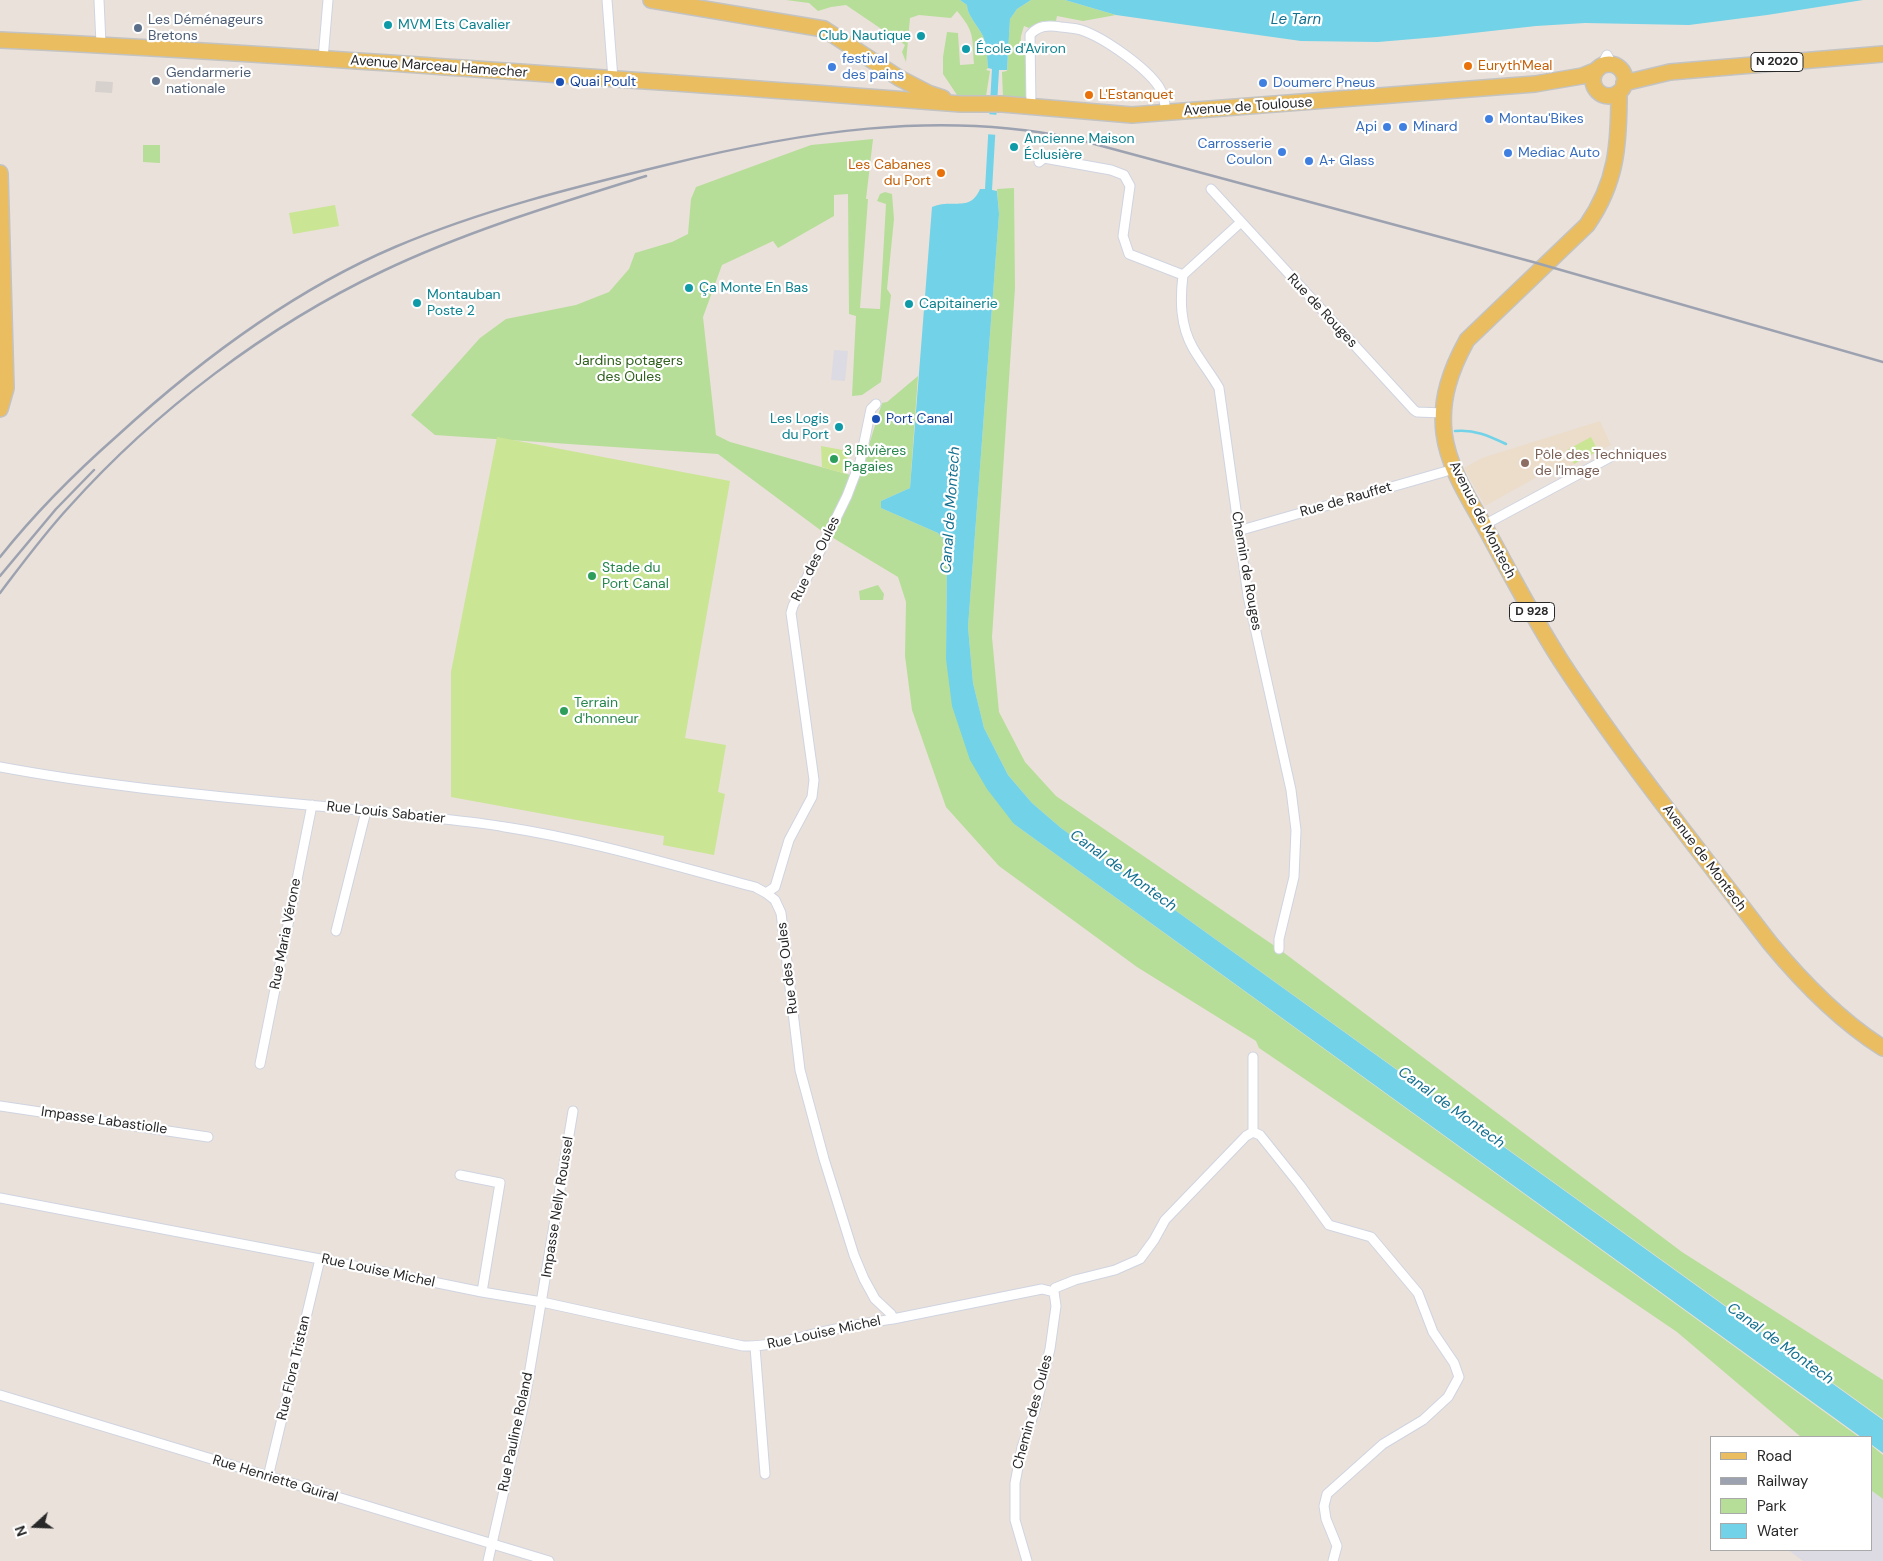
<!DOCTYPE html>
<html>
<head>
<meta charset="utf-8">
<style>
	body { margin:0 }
	#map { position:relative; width:1883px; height:1561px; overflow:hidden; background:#eae1da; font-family:"DM Sans",sans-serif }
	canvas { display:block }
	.legend { position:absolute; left:1710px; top:1436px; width:162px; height:115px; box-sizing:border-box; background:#fff; border:1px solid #a9a9a9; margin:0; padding:6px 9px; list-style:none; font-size:15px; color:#282828 }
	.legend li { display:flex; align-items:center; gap:10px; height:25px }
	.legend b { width:25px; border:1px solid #a9a9a9 }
	.north { position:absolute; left:10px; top:1501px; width:50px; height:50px; -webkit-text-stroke:4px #fff; paint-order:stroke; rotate:250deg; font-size:14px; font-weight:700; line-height:20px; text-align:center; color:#282828 }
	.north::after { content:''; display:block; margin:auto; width:18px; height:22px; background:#282828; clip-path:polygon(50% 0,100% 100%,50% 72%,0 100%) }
</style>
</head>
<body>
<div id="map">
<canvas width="1883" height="1561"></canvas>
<ul class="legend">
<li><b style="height:6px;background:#e9bd60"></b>Road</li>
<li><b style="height:6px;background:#9da2b1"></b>Railway</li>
<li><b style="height:14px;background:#b6de98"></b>Park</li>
<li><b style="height:14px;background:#71d2e8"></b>Water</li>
</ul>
<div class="north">N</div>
</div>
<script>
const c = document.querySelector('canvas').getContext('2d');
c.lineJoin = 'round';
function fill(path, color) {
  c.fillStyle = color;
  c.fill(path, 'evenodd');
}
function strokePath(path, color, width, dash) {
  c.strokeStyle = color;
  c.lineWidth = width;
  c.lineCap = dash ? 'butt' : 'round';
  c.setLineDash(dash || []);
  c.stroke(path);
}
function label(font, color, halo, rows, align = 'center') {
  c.font = font + ' "DM Sans",sans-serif';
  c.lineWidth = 4.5;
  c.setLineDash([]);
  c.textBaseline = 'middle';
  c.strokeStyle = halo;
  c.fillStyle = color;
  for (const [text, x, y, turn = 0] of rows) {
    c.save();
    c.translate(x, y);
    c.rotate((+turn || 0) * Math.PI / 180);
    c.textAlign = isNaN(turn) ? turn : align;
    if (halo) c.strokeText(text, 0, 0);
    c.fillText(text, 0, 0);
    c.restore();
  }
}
const industrial = new Path2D(`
	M834,350L848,351L845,381L831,380Z
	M1872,1491L1883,1499V1561H1803L1788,1550H1872Z`);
const education = new Path2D(`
	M1600,421L1611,445L1557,473L1548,471L1485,506L1464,468L1482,458Z`);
const green = new Path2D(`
	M786,0H960L967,5C967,15 978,26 983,36C987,47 987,56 988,68L986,70L990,71L986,96L964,97L957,95L943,74V57L947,32L958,33L960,65L974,64C972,37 975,32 957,11L951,18L919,15L910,18L906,62L902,52L905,45L846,5L831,7L818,11L809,3Z
	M1031,0H1065L1116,15L1083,21L1057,16L1056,21H1042L1029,28L1024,26L1021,36L1020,52L1027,53V97H1003L1002,72L1007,71L1010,19L1017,9Z
	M873,139L866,199H868L860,308L880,309L886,204L877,201L880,194L885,192L892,194L894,219L887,289L891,295L881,382L862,395L852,396L856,316L849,314L848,194L834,195V216L778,248L773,241L722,265L703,317L716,435L730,442L854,476L827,535L718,454L435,435L411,415L480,338L506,319L576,305L609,292L629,269L635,253L672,242L688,234L691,199L696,187L811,145Z
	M143,145H160V163L143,162Z
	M1014,188L1015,288L992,637L999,712L1025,762L1056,796L1279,949L1682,1252L1883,1380V1419L1061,828L1032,803L1008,775L984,728L973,683L968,627L999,214L997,189Z
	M918,376L910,488L881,501V508L938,533L945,541L947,552L946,659L1014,824L1859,1437H1801L1677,1332L1259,1048L1256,1041L1137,967L999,866L946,807L912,710L905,656L906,602L898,577L830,536L862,467L882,403L887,402Z
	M878,585L884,594L883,600H860L859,591Z
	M1872,1446L1883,1455V1499L1872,1491Z`);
const pitch = new Path2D(`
	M335,205L339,226L293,234L289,213Z
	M497,437L730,481L685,738L726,745L718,792L725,794L714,855L663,845L664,836L451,797V672Z
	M1591,437L1598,451L1574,464L1567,450Z
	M821,446L848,451L846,474L822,467Z`);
const plaza = new Path2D(`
	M96,81L113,82L112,93L95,92Z`);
const water = new Path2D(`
	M960,0H1031L1017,9L1010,19L1007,70H999L992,190L997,191L999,214L968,627L973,683L984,728L1008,775L1032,803L1061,828L1883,1420V1453L1872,1445V1437H1861L1014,824L987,789L970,760L952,706L946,659L947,552L945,541L938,533L881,508V501L910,488L932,207C952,198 970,213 980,189H985L992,69L988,68C987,56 987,47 983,36C978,26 967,15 967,5Z
	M1065,0H1863L1767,15L1689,25L1585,23L1536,26L1437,37L1378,42L1301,41L1116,15Z`);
const pier = new Path2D(`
	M987,114L999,115L998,135L985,134Z`);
const stream = new Path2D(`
	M1455,431C1474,429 1489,436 1506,444`);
const street = new Path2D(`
	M99,0L101,44
	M607,0L613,79
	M323,59L328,0
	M1601,66L1607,55L1613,65
	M1031,106L1030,35C1038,25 1049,25 1061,27C1068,28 1075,28 1081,30C1103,37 1146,67 1159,87C1164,95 1165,103 1166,113
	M1039,162L1044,158L1111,170L1124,175L1130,186L1123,236L1129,254L1183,275
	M1211,189L1414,410L1417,412L1443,413
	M1241,222L1183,275C1180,300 1180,325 1193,348C1201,362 1211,374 1219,388L1248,596L1291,790L1296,830L1294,877L1279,939V949
	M876,404L871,409L860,462L847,496L793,606L791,613L814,780L812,797L789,840L775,887L766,893L775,900L781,913L800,1070L824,1159L854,1255L864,1279L875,1299L891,1314L893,1319L1042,1289L1054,1292L1055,1288L1075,1280L1115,1270L1140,1259L1154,1240L1165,1220L1246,1136L1253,1132V1057
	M1484,525L1616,454
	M1238,531L1454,469
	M0,767C134,792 270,800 405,815C438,819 472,821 505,827C590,840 672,865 755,887L766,893
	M336,931L366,811
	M260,1064L312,805
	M0,1106L208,1137
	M1253,1132L1260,1135L1300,1185L1329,1225L1371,1237L1418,1293L1433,1332L1454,1363L1459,1377L1448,1397L1423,1420L1383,1444L1327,1494L1324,1506L1326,1519L1337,1546L1333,1561
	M460,1175L500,1183L482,1292
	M0,1198L320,1259L482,1292L542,1302L743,1346C773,1347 802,1336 831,1330C852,1325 873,1322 893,1319
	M755,1347L765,1474
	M0,1395L549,1561
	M268,1477L320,1259
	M488,1561L525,1399L573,1111
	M1027,1561L1015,1520V1483L1022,1447L1035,1410L1050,1349L1056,1306L1054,1292`);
const primary = new Path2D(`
	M651,0L824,29L899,78L928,93L943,98
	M0,40C272,53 544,74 815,93L961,104H1002L1132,115L1535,84L1582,76L1597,70
	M1593 80a16 16 0 1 1 32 0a16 16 0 1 1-32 0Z
	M1624,83L1670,72L1883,54
	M1619,92C1619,144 1617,182 1587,225L1467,340C1451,369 1440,399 1444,433C1449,472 1474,506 1492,540C1514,581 1536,622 1561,661C1625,759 1699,850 1770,943C1803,983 1839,1020 1883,1048
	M0,173L6,388L0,409`);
const rail = new Path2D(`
	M0,557C35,513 75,473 117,436C200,360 292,291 395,247C482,210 575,187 666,165C799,132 937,110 1072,138L1533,262L1883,362
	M0,576L56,509L94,470
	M0,593C22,564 44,534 69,507C155,411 267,326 383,271C467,231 557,204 646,176`);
const markers = [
	[388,25,5,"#0f9aa8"],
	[138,28,5,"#5c6f8a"],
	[921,36,5,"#0f9aa8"],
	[966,49,5,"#0f9aa8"],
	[1468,66,5,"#e8710a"],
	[832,67,5,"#3f7fe0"],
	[156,81,5,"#5c6f8a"],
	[560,82,5,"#1a4fb4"],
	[1263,83,5,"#3f7fe0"],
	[1089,95,5,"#e8710a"],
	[1489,119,5,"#3f7fe0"],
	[1387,127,5,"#3f7fe0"],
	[1403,127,5,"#3f7fe0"],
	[1014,147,5,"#0f9aa8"],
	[1282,152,5,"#3f7fe0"],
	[1508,153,5,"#3f7fe0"],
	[1309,161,5,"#3f7fe0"],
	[941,173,5,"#e8710a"],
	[689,288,5,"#0f9aa8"],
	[417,303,5,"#0f9aa8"],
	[909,304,5,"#0f9aa8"],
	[876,419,5,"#1a4fb4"],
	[839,427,5,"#0f9aa8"],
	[834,459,5,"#2e9e5b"],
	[1525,463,5,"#8d6e63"],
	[592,576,5,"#2e9e5b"],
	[564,711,5,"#2e9e5b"]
];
const shields = [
	[1777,62,52],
	[1532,612,45]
];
const shieldNames = [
	["N 2020",1777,62],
	["D 928",1532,612]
];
const serviceNames = [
	["Les Déménageurs",148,20],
	["Bretons",148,36],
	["Gendarmerie",166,73],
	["nationale",166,89]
];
const cultureNames = [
	["MVM Ets Cavalier",398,25],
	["Club Nautique",911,36,"right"],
	["École d'Aviron",976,49],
	["Ancienne Maison",1024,139],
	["Éclusière",1024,155],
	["Ça Monte En Bas",699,288],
	["Montauban",427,295],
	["Poste 2",427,311],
	["Capitainerie",919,304],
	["Les Logis",829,419,"right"],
	["du Port",829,435,"right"]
];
const shopNames = [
	["festival",842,59],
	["des pains",842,75],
	["Doumerc Pneus",1273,83],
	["Montau'Bikes",1499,119],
	["Api",1377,127,"right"],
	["Minard",1413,127],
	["Carrosserie",1272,144,"right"],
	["Coulon",1272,160,"right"],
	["Mediac Auto",1518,153],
	["A+ Glass",1319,161]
];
const foodNames = [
	["Euryth'Meal",1478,66],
	["L'Estanquet",1099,95],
	["Les Cabanes",931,165,"right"],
	["du Port",931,181,"right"]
];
const streetNames = [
	["Avenue Marceau Hamecher",439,67,4],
	["Avenue de Toulouse",1248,107,-4],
	["Rue de Rouges",1322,311,47],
	["Rue de Rauffet",1346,500,-16],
	["Avenue de Montech",1482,520,63],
	["Rue des Oules",816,559,-64],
	["Chemin de Rouges",1246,571,80],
	["Rue Louis Sabatier",386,813,6],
	["Avenue de Montech",1704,858,53],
	["Rue Maria Vérone",286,934,-79],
	["Rue des Oules",788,968,-97],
	["Impasse Labastiolle",104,1121,8],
	["Impasse Nelly Roussel",558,1207,-81],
	["Rue Louise Michel",378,1271,12],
	["Rue Louise Michel",824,1333,-12],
	["Rue Flora Tristan",294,1368,-77],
	["Chemin des Oules",1033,1412,-75],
	["Rue Pauline Roland",516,1432,-78],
	["Rue Henriette Guiral",275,1479,17]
];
const transitNames = [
	["Quai Poult",570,82],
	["Port Canal",886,419]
];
const parkNames = [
	["Jardins potagers",629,361],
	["des Oules",629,377]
];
const leisureNames = [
	["3 Rivières",844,451],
	["Pagaies",844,467],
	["Stade du",602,568],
	["Port Canal",602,584],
	["Terrain",574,703],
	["d'honneur",574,719]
];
const educationNames = [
	["Pôle des Techniques",1535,455],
	["de l'Image",1535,471]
];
const waterNames = [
	["Le Tarn",1296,20],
	["Canal de Montech",951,510,-86],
	["Canal de Montech",1123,871,36],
	["Canal de Montech",1451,1108,36],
	["Canal de Montech",1780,1344,36]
];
fill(industrial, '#dcdae2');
fill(education, '#ebddca');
fill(green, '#b6de98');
fill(pitch, '#cae594');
fill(plaza, '#d6d1cc');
fill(water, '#71d2e8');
fill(pier, '#eae1da');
strokePath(stream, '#71d2e8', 2.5);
strokePath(street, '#cfd4e0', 11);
strokePath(primary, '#c3c3c3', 18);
strokePath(street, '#fff', 9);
strokePath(primary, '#e9bd60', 15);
strokePath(rail, '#9da2b1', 2.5);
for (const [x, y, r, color] of markers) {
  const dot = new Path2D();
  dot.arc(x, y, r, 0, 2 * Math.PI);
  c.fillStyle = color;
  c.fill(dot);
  strokePath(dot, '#fff', 2);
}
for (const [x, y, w] of shields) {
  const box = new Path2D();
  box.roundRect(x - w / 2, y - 9.5, w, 19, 4);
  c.fillStyle = '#fff';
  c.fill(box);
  strokePath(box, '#282828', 1);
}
label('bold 12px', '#282828', null, shieldNames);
label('14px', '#4e5e75', '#fff', serviceNames, 'left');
label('14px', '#0d838f', '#fff', cultureNames, 'left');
label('14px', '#366cbe', '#fff', shopNames, 'left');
label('14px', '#c56008', '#fff', foodNames, 'left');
label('14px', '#282828', '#fff', streetNames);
label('14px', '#164399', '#fff', transitNames, 'left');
label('14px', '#30601d', '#fff', parkNames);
label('14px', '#27864d', '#fff', leisureNames, 'left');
label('14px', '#785e54', '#fff', educationNames, 'left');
label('italic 15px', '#147090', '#fff', waterNames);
</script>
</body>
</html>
